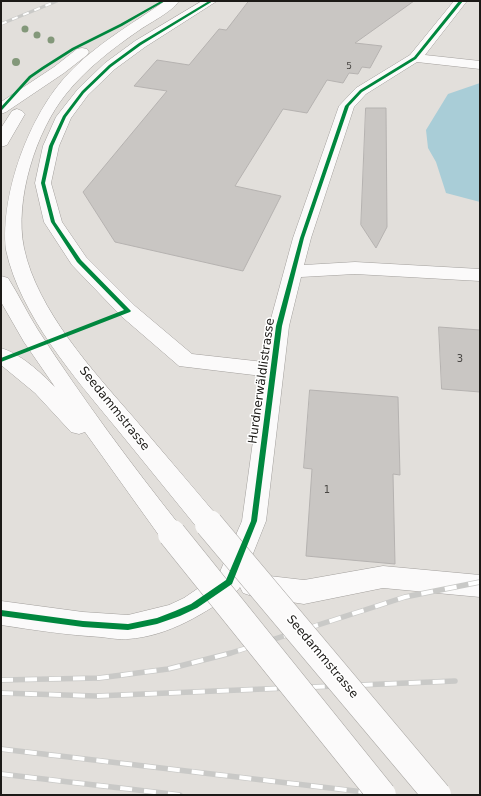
<!DOCTYPE html>
<html>
<head>
<meta charset="utf-8">
<style>
	body { margin:0 }
	#map { position:relative; width:481px; height:796px; overflow:hidden; background:#e2dfdb; font-family:"DejaVu Sans",sans-serif }
	canvas { display:block }
	.frame { position:absolute; inset:0; border:2px solid #1c1a17; pointer-events:none }
</style>
</head>
<body>
<div id="map">
<canvas width="481" height="796"></canvas>
<div class="frame"></div>
</div>
<script>
const c = document.querySelector('canvas').getContext('2d');
c.lineJoin = 'round';
function fill(path, color) {
  c.fillStyle = color;
  c.fill(path, 'evenodd');
}
function strokePath(path, color, width, dash) {
  c.strokeStyle = color;
  c.lineWidth = width;
  c.lineCap = dash ? 'butt' : 'round';
  c.setLineDash(dash || []);
  c.stroke(path);
}
function label(font, color, halo, rows, align = 'center') {
  c.font = font + ' "DejaVu Sans",sans-serif';
  c.lineWidth = 3;
  c.setLineDash([]);
  c.textBaseline = 'middle';
  c.strokeStyle = halo;
  c.fillStyle = color;
  for (const [text, x, y, turn = 0] of rows) {
    c.save();
    c.translate(x, y);
    c.rotate((+turn || 0) * Math.PI / 180);
    c.textAlign = isNaN(turn) ? turn : align;
    if (halo) c.strokeText(text, 0, 0);
    c.fillText(text, 0, 0);
    c.restore();
  }
}
const water = new Path2D(`
	M480,83V202L446,193L436,162L428,148L426,130L448,94Z`);
const building = new Path2D(`
	M249,1H414L355,43L382,46L370,68L362,67L358,74L349,73L343,83L327,80L307,113L283,109L235,186L281,196L243,271L115,242L83,192L167,91L134,86L157,60L189,65L219,29L226,30Z
	M366,108H386L387,227L376,248L361,225Z
	M439,327L480,330V392L442,389Z
	M310,390L398,397L400,475L393,474L395,564L306,556L312,469L304,468Z`);
const minor = new Path2D(`
	M202,1H217L145,47L115,69L88,95L71,118L59,146L51,183L62,222L86,257L135,306L192,354L264,362L269,326L293,238L339,106L356,88L410,55L454,1H467L425,55L480,61V69L417,62L366,94L354,107L311,238L304,265L355,262L480,269V281L355,274L301,277L289,326L266,521L244,576L252,574L304,580L383,566L480,575V597L383,588L304,604L252,596L243,593L240,587L238,590C205,613 170,636 128,639C120,640 110,638 101,637C67,635 34,630 1,625V601L83,612L128,615L169,605L184,598L219,574L242,521L262,376L179,366L121,316L72,265L44,222L35,183L43,146L56,117L78,89L105,63L135,41Z`);
const primary = new Path2D(`
	M165,1H179C172,12 149,23 138,31C112,49 86,69 66,94C36,131 14,200 24,248C37,310 93,371 134,418C160,449 187,480 213,511L216,518L213,525L204,528L195,525C169,493 143,461 117,429C75,378 20,315 6,250C0,193 30,114 68,74C96,44 132,24 165,1Z
	M82,48L87,49L89,52L87,55L64,73L6,112L1,114V102L54,67L77,49Z`);
const motorway = new Path2D(`
	M17,109L22,111L25,114L7,145L1,147V128L12,111Z
	M1,276L8,278C19,295 27,313 38,330C82,398 131,464 181,527L185,534L181,541L172,544L163,541L85,432L79,434L71,432L35,393L1,365V348C21,354 40,372 55,387L24,342L1,302Z`);
const railFar1 = new Path2D(`
	M1,24L57,1`);
const rail = new Path2D(`
	M1,680L99,678L168,669L231,653L405,597L480,582
	M1,693L96,696L455,681
	M1,749L389,795
	M1,774L180,795`);
const primaryBridgeFar1 = new Path2D(`
	M204,518L210,525`);
const primaryBridge = new Path2D(`
	M209,524L437,795`);
const motorwayBridge = new Path2D(`
	M172,534L382,795`);
const cycleway = new Path2D(`
	M161,1H165L122,26L74,50L44,69L31,78L2,110H1V107L29,76L42,67L72,48L120,24Z
	M209,1H213L141,45L111,67L84,93L66,117L53,146L45,183L55,222L81,260L131,311L130,312L1,362V358L124,310L77,262L51,222L41,183L49,146L63,116L82,91L109,65L139,43Z
	M459,1H463L416,59L362,92L349,106L304,238L282,326L257,521L232,584L197,608L180,616L157,624L128,630L83,627L1,616V610L83,621L128,624L157,618L175,611L191,604L226,580L251,521L276,326L300,238L345,106L360,90L414,57Z`);
const trees = [
	[25,29,3.5],
	[37,35,3.5],
	[51,40,3.5],
	[16,62,4]
];
const farNumbernames = [
	["5",349,67]
];
const numberNames = [
	["3",460,359],
	["1",327,490]
];
const streetNames = [
	["Hurdnerwäldlistrasse",262,381,-82],
	["Seedammstrasse",114,409,51],
	["Seedammstrasse",322,657,50]
];
fill(water, '#a9cdd7');
fill(building, '#c9c6c3');
strokePath(building, '#b5b2b0', 1);
strokePath(minor, '#a29f9c', 1);
strokePath(primary, '#a29f9c', 1);
strokePath(motorway, '#a29f9c', 1);
fill(minor, '#fbfafa');
fill(primary, '#fbfafa');
fill(motorway, '#fbfafa');
strokePath(railFar1, '#c9c9c7', 3);
strokePath(rail, '#c9c9c7', 5.5);
strokePath(railFar1, '#fff', 2, [6]);
strokePath(rail, '#fff', 4, [12]);
strokePath(primaryBridgeFar1, '#a29f9c', 24, []);
strokePath(primaryBridge, '#a29f9c', 29, []);
strokePath(motorwayBridge, '#a29f9c', 29, []);
strokePath(primaryBridgeFar1, '#fbfafa', 22);
strokePath(primaryBridge, '#fbfafa', 28);
strokePath(motorwayBridge, '#fbfafa', 28);
fill(cycleway, '#00873e');
c.fillStyle = '#83987a';
for (const [x, y, r] of trees) {
  c.beginPath();
  c.arc(x, y, r, 0, 2 * Math.PI);
  c.fill();
}
label('9px', '#484643', null, farNumbernames);
label('10px', '#484643', null, numberNames);
label('12px', '#1c1a17', '#fff', streetNames);
</script>
</body>
</html>
